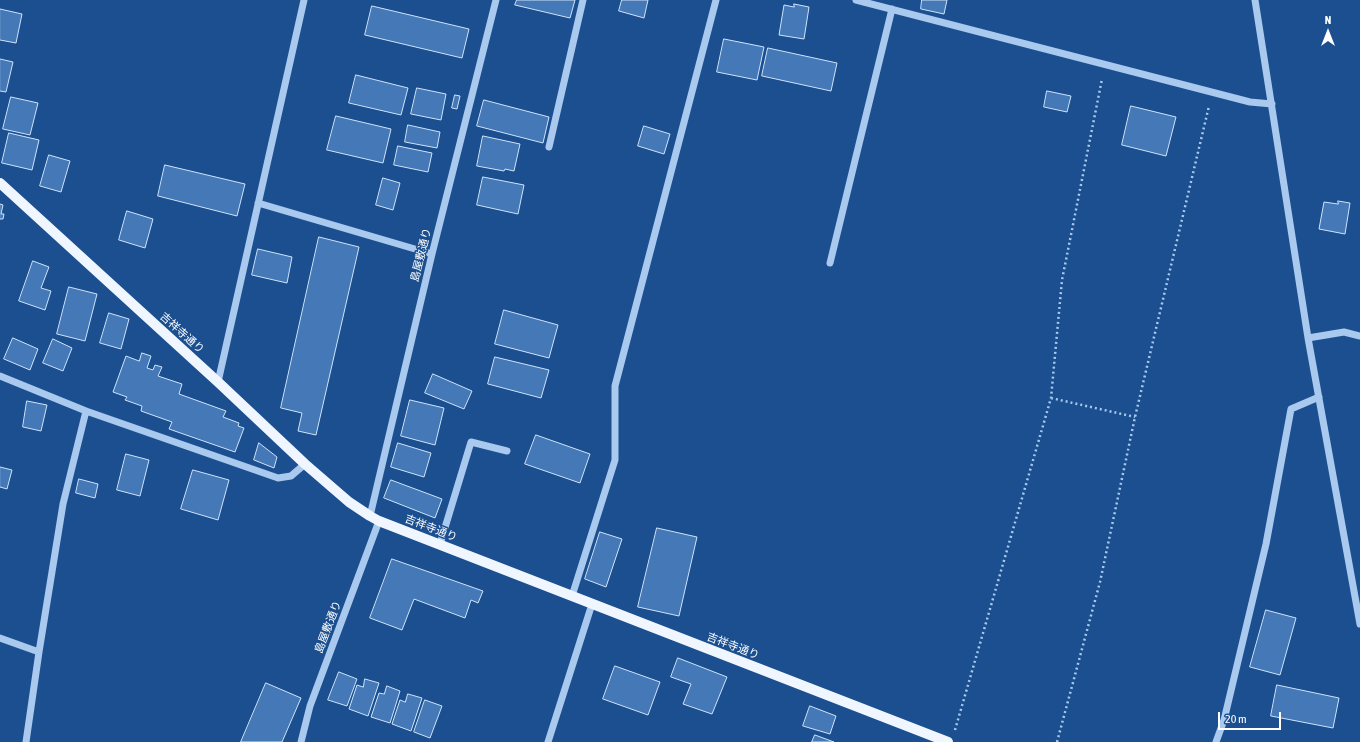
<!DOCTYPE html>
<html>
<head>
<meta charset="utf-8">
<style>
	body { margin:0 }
	#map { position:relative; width:1360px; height:742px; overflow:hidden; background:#1b4f8f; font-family:"Asap Condensed",sans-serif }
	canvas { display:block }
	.north { position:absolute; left:1308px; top:12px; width:40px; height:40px; -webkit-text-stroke:3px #1b4f8f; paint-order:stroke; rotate:0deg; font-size:11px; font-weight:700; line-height:16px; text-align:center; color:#fff }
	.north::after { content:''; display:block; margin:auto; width:14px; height:18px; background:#fff; clip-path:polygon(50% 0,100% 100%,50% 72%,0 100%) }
	.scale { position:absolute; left:1218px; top:712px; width:63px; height:18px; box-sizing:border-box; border:2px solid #fff; border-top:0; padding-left:5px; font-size:12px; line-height:14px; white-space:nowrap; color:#fff; -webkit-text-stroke:3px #1b4f8f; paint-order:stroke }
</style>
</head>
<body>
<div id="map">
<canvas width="1360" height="742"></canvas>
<div class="north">N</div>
<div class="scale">20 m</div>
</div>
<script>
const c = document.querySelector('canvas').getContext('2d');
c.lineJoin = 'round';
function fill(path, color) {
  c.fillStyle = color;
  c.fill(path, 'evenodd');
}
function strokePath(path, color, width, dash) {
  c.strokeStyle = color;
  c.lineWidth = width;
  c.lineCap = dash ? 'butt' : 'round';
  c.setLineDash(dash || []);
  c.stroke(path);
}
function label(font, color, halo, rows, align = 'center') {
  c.font = font + ' "Asap Condensed","Noto Sans JP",sans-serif';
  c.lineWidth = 3;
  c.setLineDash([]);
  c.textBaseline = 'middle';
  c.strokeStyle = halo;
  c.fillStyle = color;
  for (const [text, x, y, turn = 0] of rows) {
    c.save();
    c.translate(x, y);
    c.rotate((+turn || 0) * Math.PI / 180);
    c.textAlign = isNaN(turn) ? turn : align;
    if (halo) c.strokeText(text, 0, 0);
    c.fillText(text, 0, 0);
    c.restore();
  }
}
const building = new Path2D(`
	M517,0H575L570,18L515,5Z
	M622,0H648L644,18L619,11Z
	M922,0H947L944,14L921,9Z
	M794,4L809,7L804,39L779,35L784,5L794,7Z
	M372,6L469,29L462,58L365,35Z
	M0,9L22,14L16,43L0,40Z
	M724,39L764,47L757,80L717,72Z
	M768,48L837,63L831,91L762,76Z
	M0,59L13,62L6,92L0,91Z
	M356,75L408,88L401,115L349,103Z
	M417,88L446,94L441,120L411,114Z
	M1047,91L1071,96L1067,112L1044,107Z
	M455,95L460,96L457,109L452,108Z
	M11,97L38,103L30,135L3,129Z
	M484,100L549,117L543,143L477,126Z
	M1131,106L1176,117L1166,156L1122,145Z
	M336,116L391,129L383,163L327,150Z
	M408,125L440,132L437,148L405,142Z
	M644,126L670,134L664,154L638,146Z
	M9,133L39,140L32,170L2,163Z
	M483,136L520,144L514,171L505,169L504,171L477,166Z
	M398,146L432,153L428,172L394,165Z
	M49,155L70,161L61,192L40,186Z
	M165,165L245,184L237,216L158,196Z
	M483,177L524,185L518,214L477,205Z
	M383,178L400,183L393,210L376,205Z
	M1338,201L1350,203L1345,234L1319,229L1324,202L1338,204Z
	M0,204L3,205L1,214H4L3,219H0Z
	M127,211L153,219L145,248L119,240Z
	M319,237L359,247L316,435L298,431L302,413L281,408Z
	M258,249L292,257L287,283L252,275Z
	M33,261L49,267L41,288L51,291L45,310L19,301Z
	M69,287L97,294L85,341L57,334Z
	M504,310L558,325L549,358L495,344Z
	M109,313L129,319L121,349L100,343Z
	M13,338L38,349L30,370L4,359Z
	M53,339L72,348L63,371L43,363Z
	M142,353L151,356L147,368L153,370L155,365L162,367L158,376L182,384L179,394L226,411L223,417L239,423L238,426L244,428L235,452L169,429L172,422L141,411L142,406L125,400L127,397L113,392L126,356L139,361Z
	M495,357L549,370L541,398L488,384Z
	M433,374L472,391L464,409L425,393Z
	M410,400L444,408L435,445L401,436Z
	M27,401L47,405L41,431L23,427Z
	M536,435L590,454L580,483L525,464Z
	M259,443L277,457L274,468L254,460Z
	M398,443L431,453L424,477L391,467Z
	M126,454L149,460L140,496L117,490Z
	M0,467L12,470L7,489L0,487Z
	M193,470L229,480L218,520L181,509Z
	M79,479L98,484L95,498L76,493Z
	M391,480L442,499L435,518L384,498Z
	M657,528L697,537L679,616L638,607Z
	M600,532L622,539L606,587L585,579Z
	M392,559L483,591L478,603L471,600L465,618L414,599L402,630L370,618Z
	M1266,610L1296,618L1280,675L1250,667Z
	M678,658L727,677L712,714L683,704L691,684L671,677Z
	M615,666L660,682L648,715L603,699Z
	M339,672L357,679L347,706L328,700Z
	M365,679L379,683L368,716L349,709L357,685L363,687Z
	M266,683L301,698L282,742H241Z
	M1277,685L1339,698L1333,728L1271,716Z
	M387,686L400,691L390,723L371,717L379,693L384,694Z
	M408,694L422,698L411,731L392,724L400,700L405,702Z
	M425,700L442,706L430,738L414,732Z
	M810,706L836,716L830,734L803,726Z
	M815,735L834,742H812Z`);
const path = new Path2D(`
	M1051,398L1135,417
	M955,730L1051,398L1062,280L1102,79
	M1057,742L1100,582L1135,417L1209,106`);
const minor = new Path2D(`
	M856,0L1250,102L1272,104
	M1255,0L1308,338L1360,624
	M549,147L583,0
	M258,203L432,254
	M830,263L892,9
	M1308,338L1344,332L1360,336
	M0,376L86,411L278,478L291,476L305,464
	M218,382L304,0
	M370,516L432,254L496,0
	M440,544L471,442L507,451
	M572,596L615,460V386L716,0
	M0,638L39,652
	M26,742L39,652L63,504L86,411
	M301,742L310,706L379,521
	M548,742L592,604
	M1216,742L1224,720L1266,544L1291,409L1319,397`);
const major = new Path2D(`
	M0,183L218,382L305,464L349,502L370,516L379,521L948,742`);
const streetNames = [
	["島屋敷通り",421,255,-76],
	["吉祥寺通り",182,333,42],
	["吉祥寺通り",431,528,21],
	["島屋敷通り",328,627,-69],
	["吉祥寺通り",733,646,21]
];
fill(building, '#4478b7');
strokePath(building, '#cfe3fa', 1);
strokePath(path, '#a9c9ee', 2.5, [2, 3]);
strokePath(minor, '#a9c9ee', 7);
strokePath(major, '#f0f6ff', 10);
label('11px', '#fff', '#1b4f8f', streetNames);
</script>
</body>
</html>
